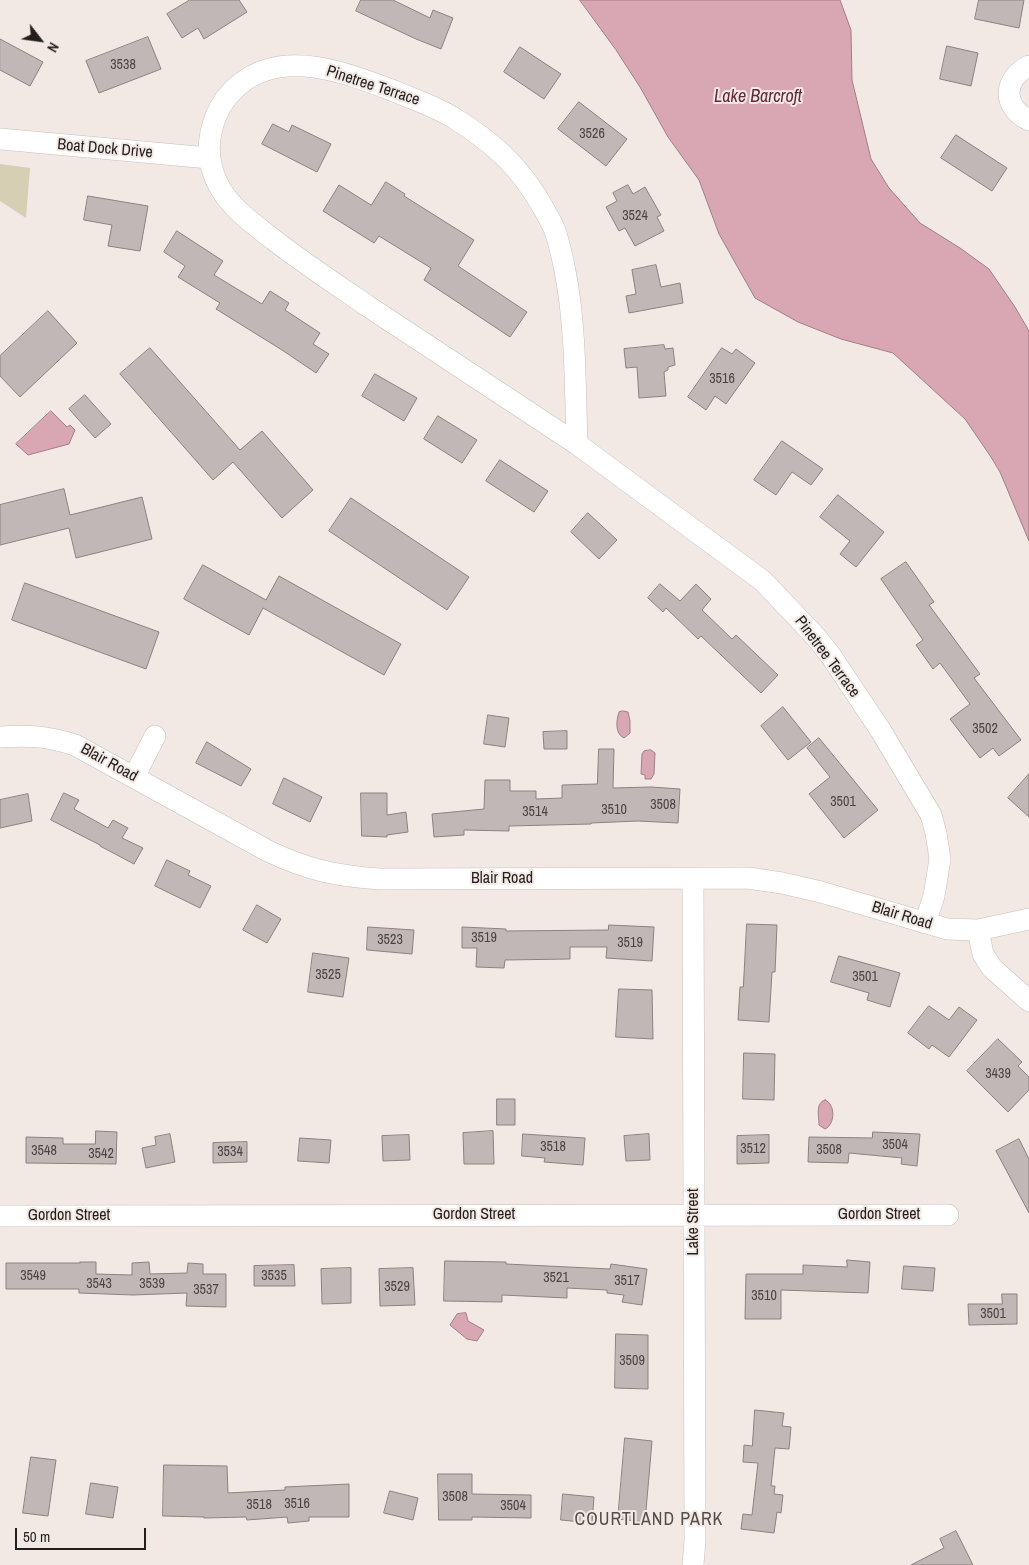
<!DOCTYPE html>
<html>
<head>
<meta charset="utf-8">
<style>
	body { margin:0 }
	#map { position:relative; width:1029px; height:1565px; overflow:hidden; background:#f2e9e5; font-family:"Archivo Narrow",sans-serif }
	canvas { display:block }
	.north { position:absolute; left:15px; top:15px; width:50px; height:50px; -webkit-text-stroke:4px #f2e9e5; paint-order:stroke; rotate:120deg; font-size:14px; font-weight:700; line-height:20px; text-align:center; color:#221f1d }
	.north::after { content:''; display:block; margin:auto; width:18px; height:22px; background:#221f1d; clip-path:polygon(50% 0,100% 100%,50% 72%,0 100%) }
	.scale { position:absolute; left:15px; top:1528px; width:131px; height:22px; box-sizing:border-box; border:2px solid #221f1d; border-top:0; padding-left:6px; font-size:15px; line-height:18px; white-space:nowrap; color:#221f1d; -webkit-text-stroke:4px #f2e9e5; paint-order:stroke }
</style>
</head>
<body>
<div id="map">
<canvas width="1029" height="1565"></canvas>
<div class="north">N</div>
<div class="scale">50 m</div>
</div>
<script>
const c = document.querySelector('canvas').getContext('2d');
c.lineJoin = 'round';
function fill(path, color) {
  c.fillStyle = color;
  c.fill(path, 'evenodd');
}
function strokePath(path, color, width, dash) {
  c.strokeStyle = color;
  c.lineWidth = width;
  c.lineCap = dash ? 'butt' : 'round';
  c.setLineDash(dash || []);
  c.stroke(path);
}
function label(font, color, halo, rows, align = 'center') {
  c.font = font + ' "Archivo Narrow",sans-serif';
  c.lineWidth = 4;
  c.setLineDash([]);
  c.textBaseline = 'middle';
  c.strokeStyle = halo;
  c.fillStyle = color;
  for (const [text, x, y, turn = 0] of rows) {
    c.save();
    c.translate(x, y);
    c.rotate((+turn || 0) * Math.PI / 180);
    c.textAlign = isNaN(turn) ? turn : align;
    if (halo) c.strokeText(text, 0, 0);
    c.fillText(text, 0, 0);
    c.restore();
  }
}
const green = new Path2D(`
	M0,164L30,168L26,218L0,201Z`);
const water = new Path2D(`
	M580,0H840L851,30L852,80L871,159L889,188L920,223L960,248L989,269L1015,307L1029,331V541L1000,472L991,457L965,419L893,353L841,339L798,322L755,298L719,234L699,180L668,137L640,87L616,50Z
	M51,411L67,427L70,425L75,430L69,444L28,455L16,444Z
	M623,711L628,712L630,721V733L624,738C615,734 616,721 619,712Z
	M651,750L655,753L654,774L651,779H645V775L641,774L642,754L644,751Z
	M825,1100C836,1104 835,1125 825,1129L819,1125C819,1116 815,1103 825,1100Z
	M466,1313L468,1321L484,1330L477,1341L467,1339L450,1325L457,1314Z`);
const building = new Path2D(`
	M190,0H239L247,12L204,39L198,28L182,38L167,14Z
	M361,0H393L430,18L433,10L453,18L441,49L416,39L356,11Z
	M979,0H1024L1019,28L975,19Z
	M148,37L161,69L99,93L86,61Z
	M0,39L43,62L30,86L0,70Z
	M947,46L978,53L971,86L940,79Z
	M520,47L561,74L544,99L504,72Z
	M579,102L627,139L606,166L558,129Z
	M273,124L289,132L292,125L331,144L317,172L262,144Z
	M956,135L1007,168L992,191L941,158Z
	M386,182L405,194L404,196L474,240L458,266L527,312L510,337L424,280L431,268L379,236L374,243L323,211L339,185L371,205Z
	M628,185L633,194L645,187L661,215L657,217L664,231L635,246L625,228L619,231L606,207L617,201L613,193Z
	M88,196L148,206L140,251L108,246L112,225L84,220Z
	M177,231L223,261L214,275L262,304L270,291L289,303L285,310L320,333L313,344L329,354L316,373L282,350L216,309L220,303L178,277L185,266L164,252Z
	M656,265L661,287L680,283L683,303L629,313L626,296L636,294L632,270Z
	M48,311L77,343L20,397L0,376V356Z
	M664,345L665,349L673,348L675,365L668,367V370L664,372L666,396L639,398L637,367L626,368L624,349Z
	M150,348L240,450L262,431L313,490L282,518L233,462L213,480L120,374Z
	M722,348L732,354L736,349L755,363L726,404L715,396L706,410L688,397Z
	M375,374L417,398L404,421L362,396Z
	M85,395L111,424L95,438L69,409Z
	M438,416L477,440L462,463L424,439Z
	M782,441L823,469L811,485L792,472L776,495L754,480Z
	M500,460L548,491L534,512L486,481Z
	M64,489L70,515L142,497L152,539L76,558L69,528L0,545V505Z
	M838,495L884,532L856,567L840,554L850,541L820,517Z
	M351,498L469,577L447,610L329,531Z
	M588,513L617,540L599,559L571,532Z
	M906,562L934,602L929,605L980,674L974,678L1021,740L999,756L993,748L980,758L950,719L970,704L940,663L933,669L916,645L923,640L881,579Z
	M203,565L266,600L279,576L401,644L384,675L263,608L249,635L184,599Z
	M25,583L159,632L146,669L12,620Z
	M660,584L680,601L696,584L711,599L702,610L732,639L736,635L778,675L761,693L701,636L698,639L666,608L663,612L648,598Z
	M783,707L811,742L788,760L761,726Z
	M488,715L509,718L505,747L484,744Z
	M567,731V749H544L543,732Z
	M819,738L878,810L844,838L809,794L830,777L807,748Z
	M207,742L251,769L241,786L196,763Z
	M599,749H614L613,788L651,787L680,789L678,823L638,821L591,823V824L509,826V831L464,830V835L434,837L432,814L484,809L485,780H510V791H536V799L562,798V785L597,784Z
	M1029,774V817L1008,798Z
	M284,778L322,797L310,822L273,804Z
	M64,793L79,800L74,809L108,828L113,820L128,828L122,838L143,848L134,864L100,846V845L51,820Z
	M361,793H387V815L406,812L408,832L387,835V837L362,836Z
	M28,794L32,821L0,828V800Z
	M167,860L190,871L188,875L211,886L200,908L155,886Z
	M257,905L281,919L267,943L243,930Z
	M747,924L777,925L775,972H772L769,1022L738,1020L740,987H743Z
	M609,925L654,927L652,961L606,958L607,947H570V959L505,960L504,968L476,967L477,948H462V927L506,929V931L608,930Z
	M368,927L414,930L412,954L367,950Z
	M313,953L349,958L343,997L308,992Z
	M839,956L900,973L890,1007L867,1000L869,993L831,982Z
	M619,989L652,990L653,1039L616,1037Z
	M929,1006L949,1020L959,1007L977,1020L949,1057L932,1045L929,1049L908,1033Z
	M998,1039L1022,1062L1018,1066L1029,1077V1090L1008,1112L967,1071Z
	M744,1053L775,1054L774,1100L743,1099Z
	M497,1099H515V1125H497Z
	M96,1131L117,1132L116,1164L26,1163V1137L63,1138V1144H95Z
	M493,1131L494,1164H464L463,1133Z
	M873,1132L920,1134L917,1166L901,1164L902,1158L849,1153L848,1163L808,1162L809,1137L872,1138Z
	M170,1134L175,1162L146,1168L142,1148L156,1145L155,1137Z
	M523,1134L585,1138L583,1165L544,1162L545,1158L522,1156Z
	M649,1134L650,1160L626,1161L624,1136Z
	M409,1135L410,1160L383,1161L382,1136Z
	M769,1135V1163L737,1164V1136Z
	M300,1138L331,1140L329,1163L298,1161Z
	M1019,1139L1029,1159V1213L996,1151Z
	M247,1142V1162L213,1163V1143Z
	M847,1260L870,1262L868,1293L781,1290V1319H745L746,1274H803V1265L847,1267Z
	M445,1261L506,1262V1264L610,1269L611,1264L647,1269L642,1305L622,1302L624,1295L607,1293V1290L567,1288V1298L502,1295V1302L444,1301Z
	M80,1262H96V1274L132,1275V1263L149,1262L150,1274L187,1273L188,1263L203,1264V1274H226V1307L186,1306L187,1293L133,1295L79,1293V1289H6V1263H80Z
	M294,1265L295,1286H254V1266Z
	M904,1266L935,1268L933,1291L902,1289Z
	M351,1268V1303L322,1304L321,1269Z
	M413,1268L415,1305L380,1306L379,1269Z
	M1002,1294H1017V1324L969,1325L968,1304H1002Z
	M616,1334L648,1335V1389L615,1388Z
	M755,1410L784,1413L782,1426L791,1427L789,1449L775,1448L771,1486H775L774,1494L783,1495L781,1513L777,1512L774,1533L741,1529L743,1514L752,1515L758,1463L743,1462L744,1445L752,1446Z
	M625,1438L652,1441L645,1522L618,1519Z
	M31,1457L56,1460L48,1516L23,1513Z
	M164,1465L227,1466L228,1493L285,1490V1487L349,1484V1517H309V1521L288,1523L287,1517L247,1520L246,1517L204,1518V1517L163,1516Z
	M438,1474H472V1494L531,1495V1518L472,1517V1520H439Z
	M91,1483L118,1487L113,1518L86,1514Z
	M390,1491L418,1498L413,1520L384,1513Z
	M563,1494L594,1497L592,1523L561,1520Z
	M956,1531L973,1565H911L944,1548L940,1539Z`);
const minor = new Path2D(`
	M1029,66C1003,79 1002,107 1029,120
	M0,139L209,158
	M577,444C508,398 438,353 369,307C337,285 305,264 274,240C255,225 233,210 220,188C207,165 206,141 216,116C221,103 229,93 240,84C284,48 347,73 394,91C415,100 438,107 457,120C473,130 489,142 503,155C524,175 540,200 553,226C559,240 562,256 565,271C576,327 575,386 577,444L763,581L816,637L831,656L881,731L931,815L936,833L940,859L934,896L925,923
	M0,737C29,735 47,736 75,745L268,851C308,870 336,876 380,879L748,878L782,883L821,892L947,929L978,930L1029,919
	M134,777L155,736
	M978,930L983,954L992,968L1029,1001
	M0,1216L948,1215
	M693,1565L695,1540L693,879`);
const numberNames = [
	["3538",123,65],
	["3526",592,134],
	["3524",635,216],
	["3516",722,379],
	["3502",985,729],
	["3501",843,802],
	["3508",663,805],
	["3510",614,810],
	["3514",535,812],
	["3519",484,938],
	["3523",390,940],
	["3519",630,943],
	["3525",328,975],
	["3501",865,977],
	["3439",998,1074],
	["3504",895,1145],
	["3518",553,1147],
	["3512",753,1149],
	["3508",829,1150],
	["3548",44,1151],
	["3534",230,1152],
	["3542",101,1154],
	["3549",33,1276],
	["3535",274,1276],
	["3521",556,1278],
	["3517",627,1281],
	["3543",99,1284],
	["3539",152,1284],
	["3529",397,1287],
	["3537",206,1290],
	["3510",764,1296],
	["3501",993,1314],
	["3509",632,1361],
	["3508",455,1497],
	["3516",297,1504],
	["3518",259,1505],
	["3504",513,1506]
];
const streetNames = [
	["Pinetree Terrace",373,86,18],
	["Boat Dock Drive",105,149,5],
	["Pinetree Terrace",827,657,53],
	["Blair Road",109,763,29],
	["Blair Road",502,879],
	["Blair Road",902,916,17],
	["Gordon Street",474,1215],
	["Gordon Street",879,1215],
	["Gordon Street",69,1216],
	["Lake Street",694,1222,-90]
];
const waterNames = [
	["Lake Barcroft",758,97]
];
const neighbourhoodNames = [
	["COURTLAND PARK",649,1520]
];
fill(green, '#d6cfb4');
fill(water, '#d8a7b3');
strokePath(water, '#a17e86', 1);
fill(building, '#c1b7b6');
strokePath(building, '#8b8280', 1);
strokePath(minor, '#c6beba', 22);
strokePath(minor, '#fff', 21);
label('14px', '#4a4543', null, numberNames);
label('16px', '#221f1d', '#f2e9e5', streetNames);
label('italic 18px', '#64283b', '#f2e9e5', waterNames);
c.letterSpacing = '1px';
label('18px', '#554e4b', '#f2e9e5', neighbourhoodNames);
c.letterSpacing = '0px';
</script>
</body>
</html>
